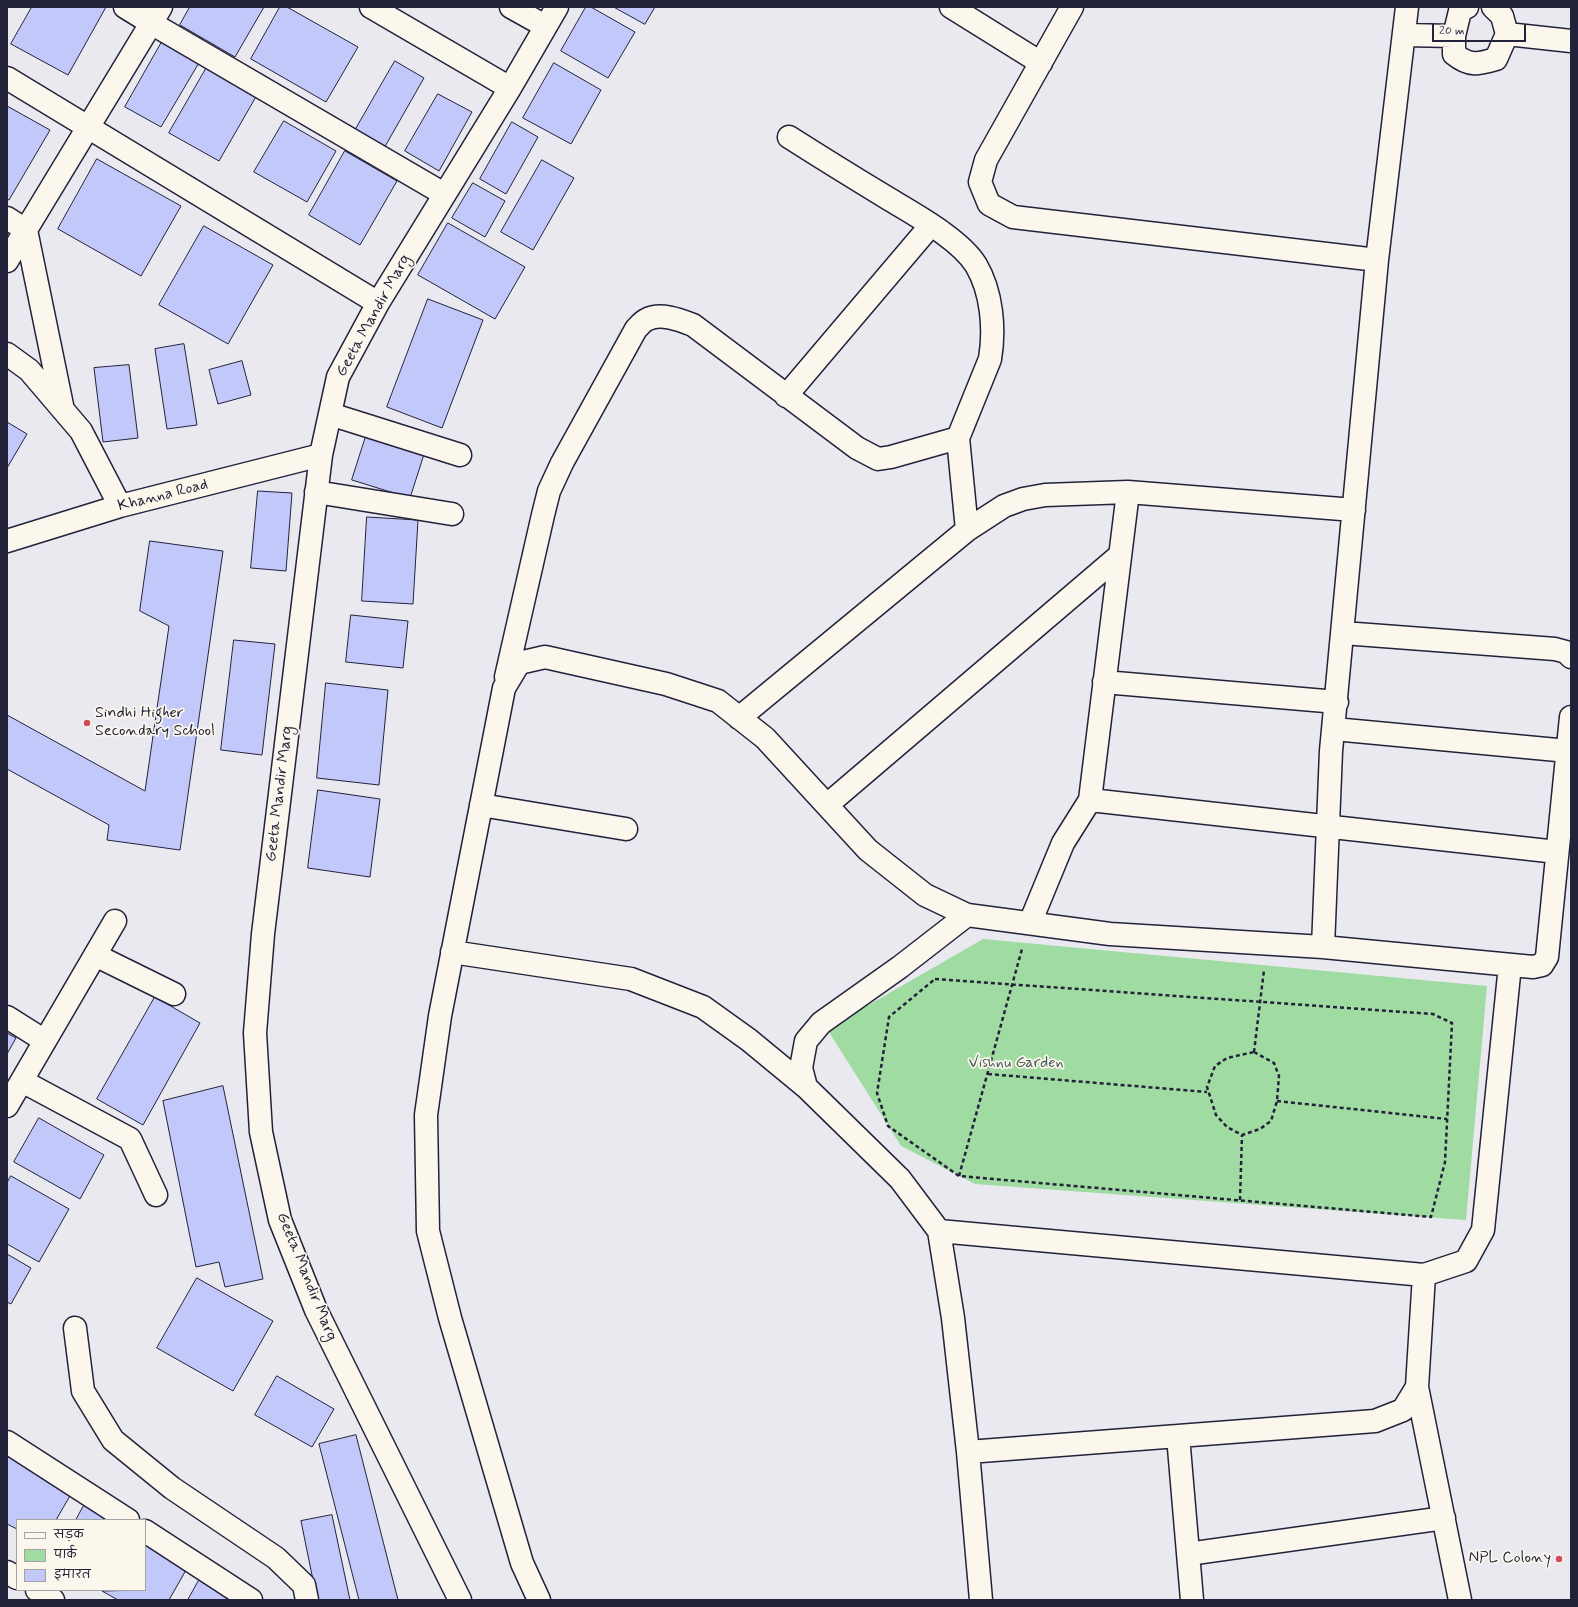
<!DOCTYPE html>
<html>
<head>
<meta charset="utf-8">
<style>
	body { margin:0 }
	#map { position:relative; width:1578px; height:1607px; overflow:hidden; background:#eae9f0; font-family:Mynerve,"Playpen Sans Deva",sans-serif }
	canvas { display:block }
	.frame { position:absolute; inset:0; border:8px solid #22223b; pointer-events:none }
	.legend { position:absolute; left:16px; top:1519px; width:130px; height:72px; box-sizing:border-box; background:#fbf7ec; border:1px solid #a4a2a5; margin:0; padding:5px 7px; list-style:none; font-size:12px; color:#22223b }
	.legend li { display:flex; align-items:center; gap:8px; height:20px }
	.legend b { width:20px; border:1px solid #a4a2a5 }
	.scale { position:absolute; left:1432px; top:24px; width:94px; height:18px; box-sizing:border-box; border:2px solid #22223b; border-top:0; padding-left:5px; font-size:12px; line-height:14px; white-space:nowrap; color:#22223b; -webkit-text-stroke:3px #fbf7ec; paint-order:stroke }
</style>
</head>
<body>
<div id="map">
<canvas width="1578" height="1607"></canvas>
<div class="frame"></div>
<ul class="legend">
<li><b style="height:5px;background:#fbf7ec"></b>सड़क</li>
<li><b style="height:11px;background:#a0dba1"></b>पार्क</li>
<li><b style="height:11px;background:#c3c8fa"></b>इमारत</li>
</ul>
<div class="scale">20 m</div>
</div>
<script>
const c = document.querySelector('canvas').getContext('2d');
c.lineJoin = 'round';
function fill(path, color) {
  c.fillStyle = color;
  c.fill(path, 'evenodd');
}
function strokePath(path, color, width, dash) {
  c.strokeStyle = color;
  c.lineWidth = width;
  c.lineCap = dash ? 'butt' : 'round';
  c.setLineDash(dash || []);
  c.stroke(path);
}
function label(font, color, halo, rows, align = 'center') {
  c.font = font + ' Mynerve,sans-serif';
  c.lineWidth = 3.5;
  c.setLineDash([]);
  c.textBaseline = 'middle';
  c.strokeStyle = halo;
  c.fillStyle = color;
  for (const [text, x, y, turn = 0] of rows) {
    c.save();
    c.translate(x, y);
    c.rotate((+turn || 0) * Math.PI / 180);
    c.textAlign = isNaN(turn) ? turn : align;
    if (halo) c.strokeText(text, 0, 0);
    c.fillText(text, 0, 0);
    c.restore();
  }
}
const green = new Path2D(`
	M983,939L1487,986L1466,1220L975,1184L901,1146L827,1029Z`);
const building = new Path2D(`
	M32,7H106L68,75L11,44Z
	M190,7H264L235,57L180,25Z
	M280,7H287L358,47L326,102L251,59Z
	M586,7H591L635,32L608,78L561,51Z
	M614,7H655L645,24Z
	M163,40L200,61L161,127L125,107Z
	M395,61L424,78L383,150L353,134Z
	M554,63L601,90L571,144L523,118Z
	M207,67L257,95L219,161L169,133Z
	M438,94L472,112L439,171L405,151Z
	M7,106L50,130L9,200L7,199Z
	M284,121L336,151L307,202L254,172Z
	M512,122L538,137L506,194L480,179Z
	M345,151L397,181L360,245L309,215Z
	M97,159L181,206L141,276L58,229Z
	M542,160L574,178L533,250L501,232Z
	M473,183L505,201L485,237L452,218Z
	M448,223L525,267L495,319L418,275Z
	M204,226L273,265L228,344L159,305Z
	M428,299L483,320L442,428L387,407Z
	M184,344L197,425L167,429L155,349Z
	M242,361L251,395L218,404L209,370Z
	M129,365L138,438L103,442L94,368Z
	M7,422L27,434L7,468Z
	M368,430L426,448L410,498L352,480Z
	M258,491L292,493L286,571L251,568Z
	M367,517L418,520L413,604L362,601Z
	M150,541L223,551L180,850L107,840L109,825L7,769V715L145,791L169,626L140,611Z
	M351,615L408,621L403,668L346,662Z
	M234,640L275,644L262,755L221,750Z
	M326,683L388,690L379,785L317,778Z
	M318,790L380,799L370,877L308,868Z
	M155,997L200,1023L143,1125L97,1099Z
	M7,1033L16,1038L7,1054Z
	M223,1086L263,1279L225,1287L219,1262L196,1267L163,1101Z
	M39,1118L104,1155L80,1199L14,1162Z
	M11,1176L69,1209L39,1262L7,1244V1183Z
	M7,1254L31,1268L11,1304L7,1302Z
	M197,1278L273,1321L233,1391L157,1348Z
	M277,1376L334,1409L312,1447L255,1415Z
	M356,1435L398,1600H359L319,1444Z
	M10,1453L74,1489L56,1520H17V1529L7,1524V1458Z
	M87,1500L123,1520H76Z
	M332,1515L350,1600H317L301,1521Z
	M145,1537L190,1563L169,1600H118L102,1591L145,1590Z
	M203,1573L251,1600H188Z`);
const path = new Path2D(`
	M935,979L1433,1014L1452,1023L1445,1162L1431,1217L959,1176L888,1126L877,1093L889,1017Z
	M1254,1052L1274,1063L1279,1076L1277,1101L1271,1121L1260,1129L1242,1135L1227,1127L1216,1115L1207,1087L1215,1066L1227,1058Z
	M1254,1052L1264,970
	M988,1074L1207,1092
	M1277,1101L1447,1119
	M959,1176L1022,949
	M1240,1200L1242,1135`);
const minor = new Path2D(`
	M125,7L151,23L444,194
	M371,7L510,88
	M511,7L545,26
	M951,7L1041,63
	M1072,7L986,160L980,182L989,204L1013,217L1377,260
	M1467,7L1460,11L1454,36V54C1470,67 1479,64 1496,59L1507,34L1502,16L1493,7
	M1507,34L1571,41
	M1404,35L1454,36
	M7,78L378,303
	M789,137C822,158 856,179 889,199C915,215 960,239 976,265C992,292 995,329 990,359L958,438L967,530
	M7,218L26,230L63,410
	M7,261L161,7
	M7,354L29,370L81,431L120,506
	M786,396L931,225
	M330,414L460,455
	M316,492L452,514
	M7,541L120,506L321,455
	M1343,633L1555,649L1566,652L1571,657
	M506,677L543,515L549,491L562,463L636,329C639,326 642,322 646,320C660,312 680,320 693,325L857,448L878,459L891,457L958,438
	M1104,682L1337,702
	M739,718L967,530L1004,506L1023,499L1045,495L1128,492L1354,510
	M1334,729L1568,751
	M1090,800L1557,852
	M481,805L626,829
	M827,805L1120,555
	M967,915L900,967L821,1023L806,1041L801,1068L806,1087L900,1179L939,1231L953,1318L968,1452L981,1600
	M1030,923L1063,843L1090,800L1128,492
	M1323,947L1331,751L1377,260L1407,7
	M452,952L631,979L703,1007L749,1040L806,1087
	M95,955L174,994
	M7,1017L45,1041
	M22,1081L130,1139L156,1195
	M7,1106L115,921
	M939,1231L1424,1275L1466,1261L1483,1230L1510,965
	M75,1328L83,1391L113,1440L172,1488L276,1558L304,1585L307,1600
	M1417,1387L1460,1600
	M1178,1436L1192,1600
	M7,1442L128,1520
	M968,1452L1375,1421L1403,1410L1417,1387L1424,1275
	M145,1531L251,1600
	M1188,1554L1444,1518
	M7,1572L17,1578
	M37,1590L53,1600
	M460,1600L316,1310L280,1220L261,1132L255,1033L263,934L321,455L338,377L378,303L510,88L557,7
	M539,1600L522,1563L450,1318L428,1231L426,1115L440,1016L504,688L519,663L545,657L666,684L718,701L765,738L868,850L925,895L967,915L1110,934L1323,947L1533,967L1542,965L1547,957L1571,717`);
const markers = [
	[87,723,4,"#d1495b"],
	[1559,1559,4,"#d1495b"]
];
const streetNames = [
	["Geeta Mandir Marg",374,316,-61],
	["Khanna Road",163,496,-14],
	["Geeta Mandir Marg",280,794,-83],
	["Geeta Mandir Marg",306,1277,68]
];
const poiNames = [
	["Sindhi Higher",95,714],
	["Secondary School",95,732],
	["NPL Colony",1551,1559,"right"]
];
const parkNames = [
	["Vishnu Garden",1016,1064]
];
fill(green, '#a0dba1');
fill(building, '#c3c8fa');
strokePath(building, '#22223b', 1);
strokePath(minor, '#22223b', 25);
strokePath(path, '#22223b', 2.5, [4, 3]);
strokePath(minor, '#fbf7ec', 22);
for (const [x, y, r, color] of markers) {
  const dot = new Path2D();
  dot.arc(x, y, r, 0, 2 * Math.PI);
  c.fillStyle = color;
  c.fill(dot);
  strokePath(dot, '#fbf7ec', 1.5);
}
label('16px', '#22223b', '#fbf7ec', streetNames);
label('16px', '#22223b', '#fbf7ec', poiNames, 'left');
label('16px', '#485a5a', '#fbf7ec', parkNames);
</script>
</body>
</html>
